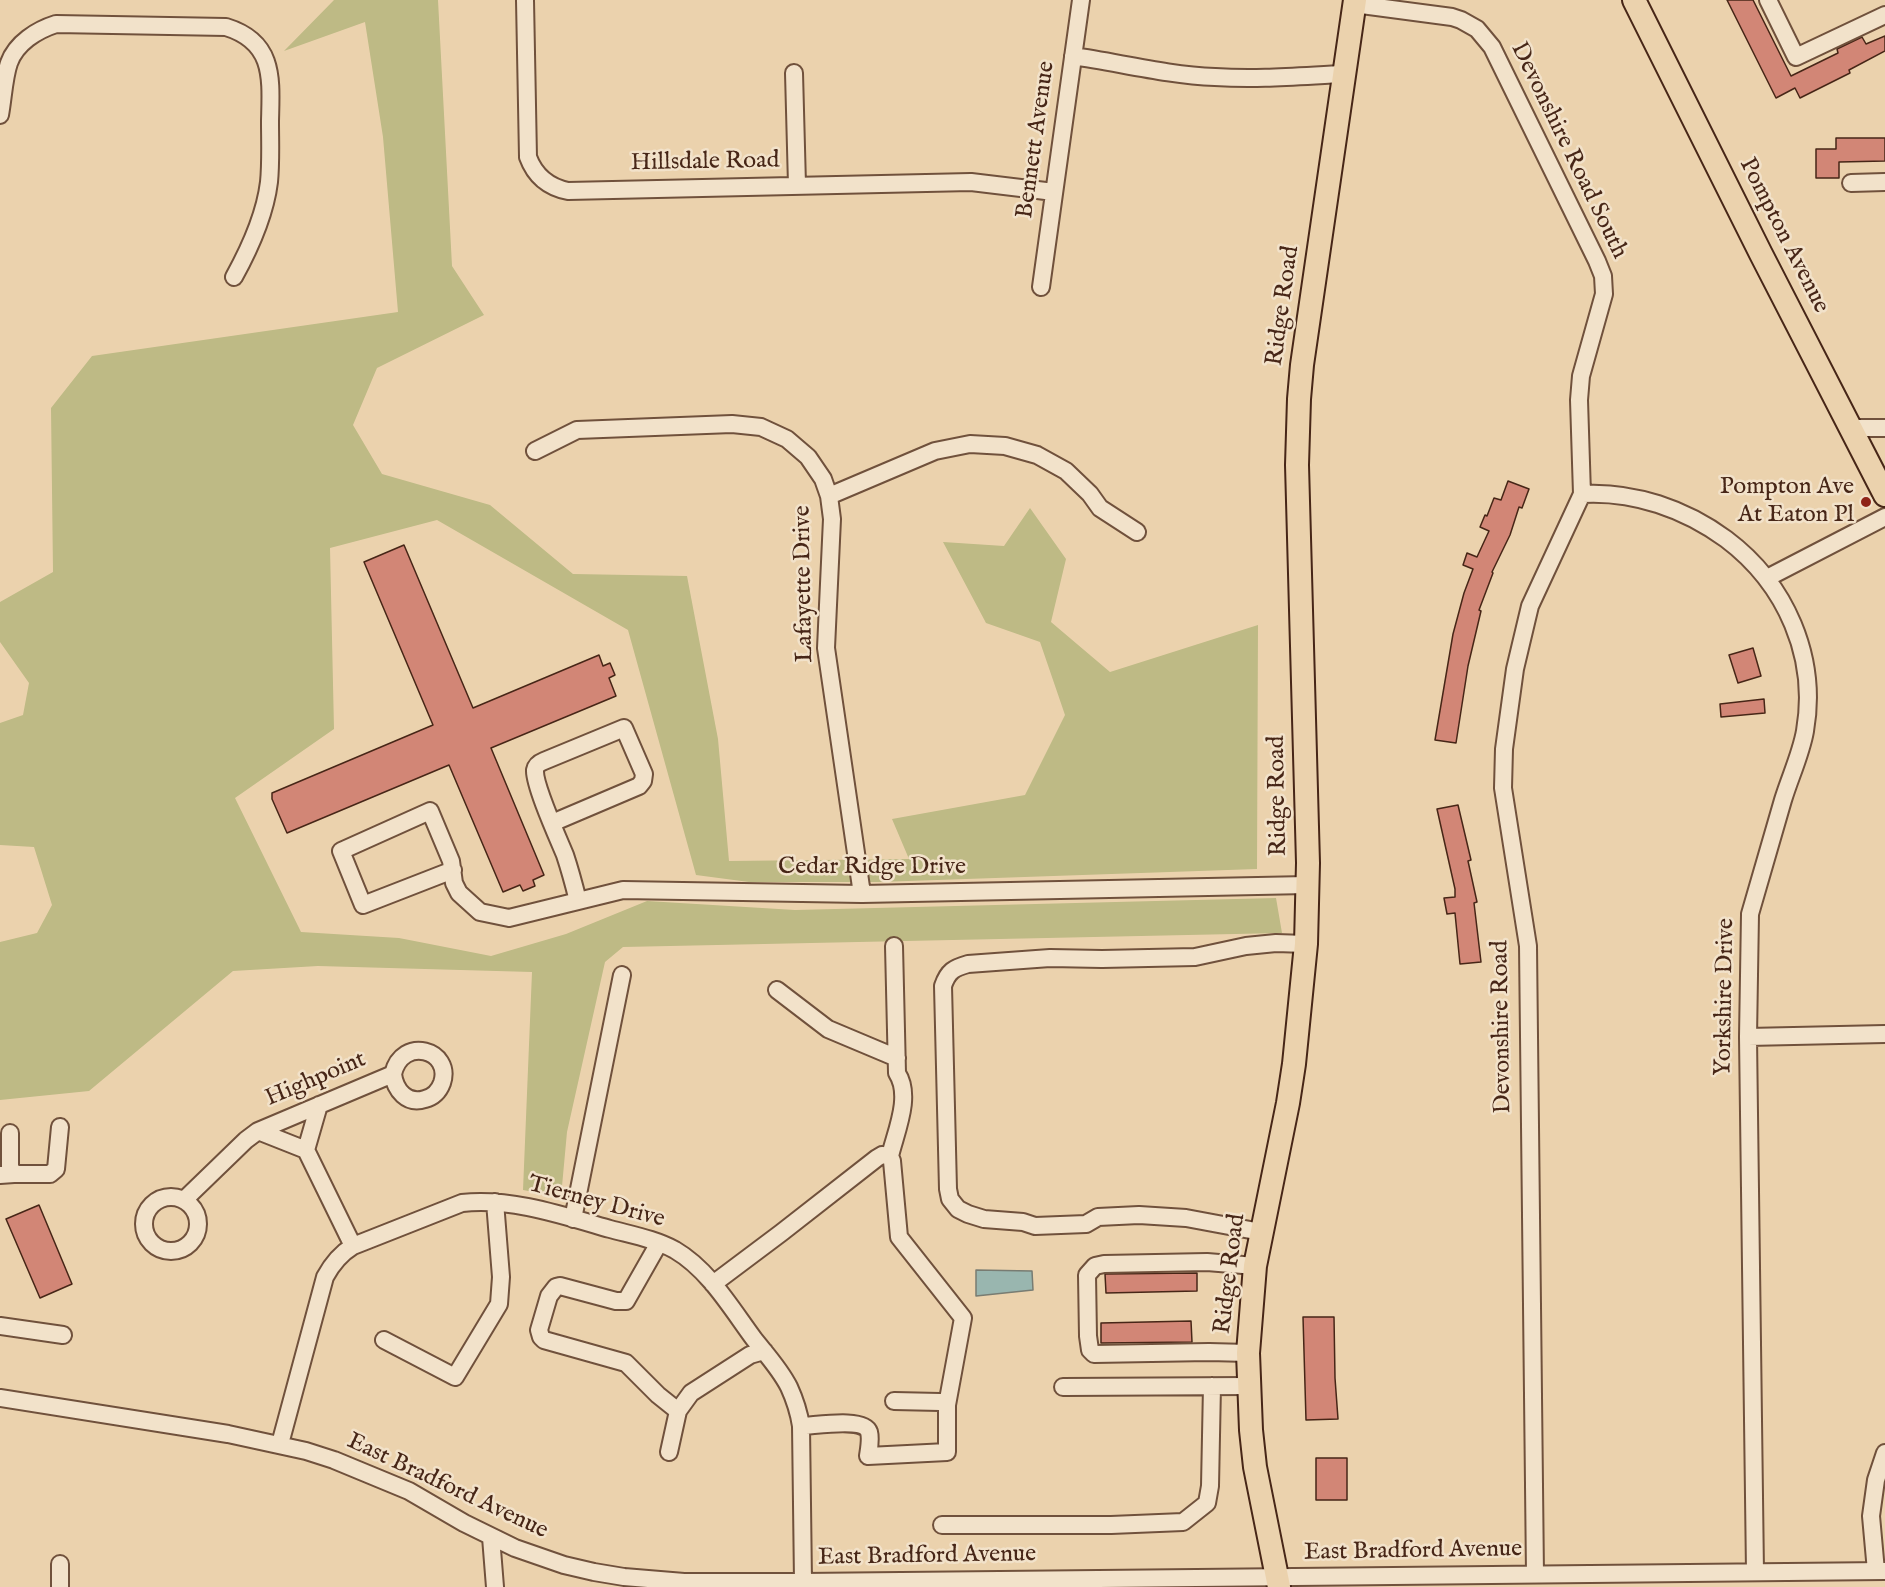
<!DOCTYPE html>
<html>
<head>
<meta charset="utf-8">
<style>
	body { margin:0 }
	canvas { display:block; background:#ebd2ad }
</style>
</head>
<body>
<canvas width="1885" height="1587"></canvas>
<script>
const c = document.querySelector('canvas').getContext('2d');
c.lineJoin = 'round';
function fill(path, color) {
  c.fillStyle = color;
  c.fill(path, 'evenodd');
}
function strokePath(path, color, width, dash) {
  c.strokeStyle = color;
  c.lineWidth = width;
  c.lineCap = dash ? 'butt' : 'round';
  c.setLineDash(dash || []);
  c.stroke(path);
}
function label(font, color, halo, rows, align = 'center') {
  c.font = font + ' "IM FELL English",serif';
  c.lineWidth = 5;
  c.setLineDash([]);
  c.textBaseline = 'middle';
  c.strokeStyle = halo;
  c.fillStyle = color;
  for (const [text, x, y, turn = 0] of rows) {
    c.save();
    c.translate(x, y);
    c.rotate((+turn || 0) * Math.PI / 180);
    c.textAlign = isNaN(turn) ? turn : align;
    if (halo) c.strokeText(text, 0, 0);
    c.fillText(text, 0, 0);
    c.restore();
  }
}
const green = new Path2D(`
	M334,0H438L452,266L484,315L377,368L353,425L382,474L490,505L573,574L687,576L718,739L729,861L909,859L892,819L1025,795L1065,715L1040,642L986,623L943,542L1004,546L1030,508L1066,559L1051,622L1110,672L1258,625L1257,869L879,882H749L696,875L628,630L437,520L330,548L334,729L235,798L301,932L399,938L491,956L566,934L647,901L795,910L1276,898L1282,933L623,947L605,962L567,1132L561,1197L523,1190L532,972L318,966L233,971L89,1091L0,1100V942L37,933L52,905L34,847L0,845V723L23,715L29,683L0,642V602L53,572L51,408L92,356L398,312L383,137L365,22L284,51Z`);
const water = new Path2D(`
	M976,1270L1032,1271L1033,1290L976,1296Z`);
const building = new Path2D(`
	M1727,0H1753L1791,76L1838,53L1837,49L1862,37L1866,44L1885,36V51L1849,70L1850,73L1800,98L1795,88L1776,98Z
	M1836,138H1885V161L1839,162V178H1816V149H1836Z
	M1508,481L1529,489L1522,508L1519,507L1510,535L1492,572L1493,573L1479,610L1481,611L1468,666L1456,743L1435,740L1453,634L1464,593L1473,569L1463,565L1467,553L1477,557L1489,531L1480,527L1485,515L1487,516L1494,498L1501,500Z
	M404,545L473,708L599,655L603,666L610,663L615,675L609,678L616,696L491,748L544,875L533,880L535,886L523,891L520,885L503,892L449,765L287,833L272,799V793L433,725L364,562Z
	M1753,648L1761,676L1738,683L1729,655Z
	M1764,699L1765,713L1721,717L1720,704Z
	M1458,805L1471,860L1468,861L1477,902L1474,903L1481,962L1460,964L1455,913L1447,914L1444,898L1455,897V889L1437,809Z
	M39,1205L72,1284L40,1298L6,1219Z
	M1197,1273V1291L1106,1293L1105,1274Z
	M1303,1317H1334L1335,1378L1338,1419L1306,1420Z
	M1191,1321L1192,1342L1101,1343V1323Z
	M1316,1458H1347V1500H1316Z`);
const minor = new Path2D(`
	M525,0L528,157C535,176 548,187 568,191L971,182L1054,192
	M1768,0L1796,57L1885,15
	M1354,4L1452,17L1461,20L1477,29L1492,47L1597,261L1603,276L1604,294L1581,376L1579,400L1582,494L1530,606L1515,669L1504,749L1503,788L1528,946L1535,1574
	M1073,56C1121,63 1167,75 1215,77C1258,80 1301,76 1344,74
	M794,73L797,185
	M0,115C3,99 4,77 9,63C16,43 37,30 56,24L226,27C275,42 271,79 270,121C270,141 271,162 269,182C265,215 250,248 234,277
	M1851,183L1885,182
	M1041,287L1081,0
	M1850,428H1885
	M535,451L577,430L732,424L761,427L787,439L808,457L823,479L829,496L832,519L826,648L862,894
	M1582,494C1634,491 1685,509 1726,539C1786,584 1818,657 1805,731C1801,754 1790,777 1783,800C1772,838 1761,876 1750,914L1748,1037L1755,1572
	M829,496L935,451L970,444L1005,446L1037,455L1066,471L1090,494L1100,508L1137,532
	M1767,578L1885,517
	M552,823L639,786L643,781L644,774L624,728L544,761C539,763 536,765 535,770C534,785 558,838 565,855C570,870 574,885 578,901
	M453,870L363,905L341,851L430,811L451,861L454,883L459,893L480,912L509,918L623,890L862,894L1307,885
	M777,990L828,1029L897,1058
	M1748,1037L1885,1034
	M319,1105L306,1150L353,1246
	M258,1131L306,1150
	M890,1156C896,1131 912,1096 897,1073L894,946
	M14,1174H50L56,1169L60,1127
	M0,1175L14,1174L10,1167V1133
	M144 1224a27 27 0 1 1 54 0a27 27 0 1 1-54 0Z
	M184,1200L246,1140L258,1131L393,1074C395,1090 407,1105 425,1099C433,1097 439,1091 442,1083C453,1050 402,1035 393,1074
	M573,1219L622,975
	M1261,1232L1186,1218L1139,1215L1098,1217L1086,1224L1035,1226L1023,1222L984,1219L968,1214L958,1209L950,1199L948,1189L943,986C948,971 954,968 968,964L1050,958L1102,959L1195,957L1246,946L1276,943L1306,944
	M659,1243L626,1301H616L560,1286L556,1287L549,1296L539,1330L541,1337L544,1340L626,1363L658,1395L678,1411
	M713,1284L781,1233L877,1158L882,1155L890,1156L892,1161L899,1237L963,1318L947,1405
	M0,1326L63,1335
	M384,1340L455,1377L499,1304L501,1277L495,1202
	M1248,1353L1209,1352L1094,1354L1090,1350L1088,1336L1087,1275L1095,1266L1104,1264L1207,1262L1255,1266
	M1063,1387L1248,1386
	M0,1398L228,1434L306,1451L334,1460L409,1491L464,1523L515,1548L564,1565L594,1572L624,1577L684,1582H803L1885,1571
	M801,1426C814,1426 864,1417 869,1432C871,1439 869,1449 868,1456L947,1452V1405L940,1402L894,1401
	M280,1444L325,1277C332,1264 340,1254 353,1246L462,1203C509,1197 565,1216 610,1229C632,1235 655,1239 675,1250C709,1270 731,1308 754,1339C766,1354 780,1369 789,1387C795,1400 799,1413 801,1426L803,1582
	M669,1452L678,1411L691,1393L750,1355L764,1351
	M942,1525H1111L1183,1522L1207,1503L1210,1486L1212,1386
	M491,1537L495,1587
	M60,1564V1587
	M1876,1571L1871,1516L1876,1480L1885,1453`);
const major = new Path2D(`
	M1634,0L1761,254L1885,495
	M1279,1587L1255,1467L1251,1430L1248,1353L1255,1266L1288,1103L1294,1064L1306,944L1308,863L1297,465L1299,399L1302,365L1355,0`);
const markers = [
	[1866,502,6,"#8f2418"]
];
const streetNames = [
	["Bennett Avenue",1037,140,-82],
	["Devonshire Road South",1568,151,64],
	["Hillsdale Road",705,163,-1],
	["Pompton Avenue",1783,236,63],
	["Ridge Road",1284,306,-82],
	["Lafayette Drive",805,584,-91],
	["Ridge Road",1279,796,-91],
	["Cedar Ridge Drive",872,868],
	["Yorkshire Drive",1726,997,-89],
	["Devonshire Road",1503,1027,-91],
	["Highpoint",316,1080,-23],
	["Tierney Drive",596,1203,15],
	["Ridge Road",1231,1274,-83],
	["East Bradford Avenue",447,1487,25],
	["East Bradford Avenue",1413,1552,-1],
	["East Bradford Avenue",927,1557,-1]
];
const poiNames = [
	["Pompton Ave",1854,488],
	["At Eaton Pl",1854,516]
];
fill(green, '#beba85');
fill(water, '#99b6af');
strokePath(water, '#787c72', 1.5);
fill(building, '#d28676');
strokePath(building, '#472617', 1.5);
strokePath(minor, '#70513c', 20);
strokePath(major, '#472617', 26);
strokePath(minor, '#f2e2ca', 16);
strokePath(major, '#ebd2ad', 22);
for (const [x, y, r, color] of markers) {
  const dot = new Path2D();
  dot.arc(x, y, r, 0, 2 * Math.PI);
  c.fillStyle = color;
  c.fill(dot);
  strokePath(dot, '#f2e2ca', 2);
}
label('24px', '#472617', '#f2e2ca', streetNames);
label('24px', '#472617', '#f2e2ca', poiNames, 'right');
</script>
</body>
</html>
